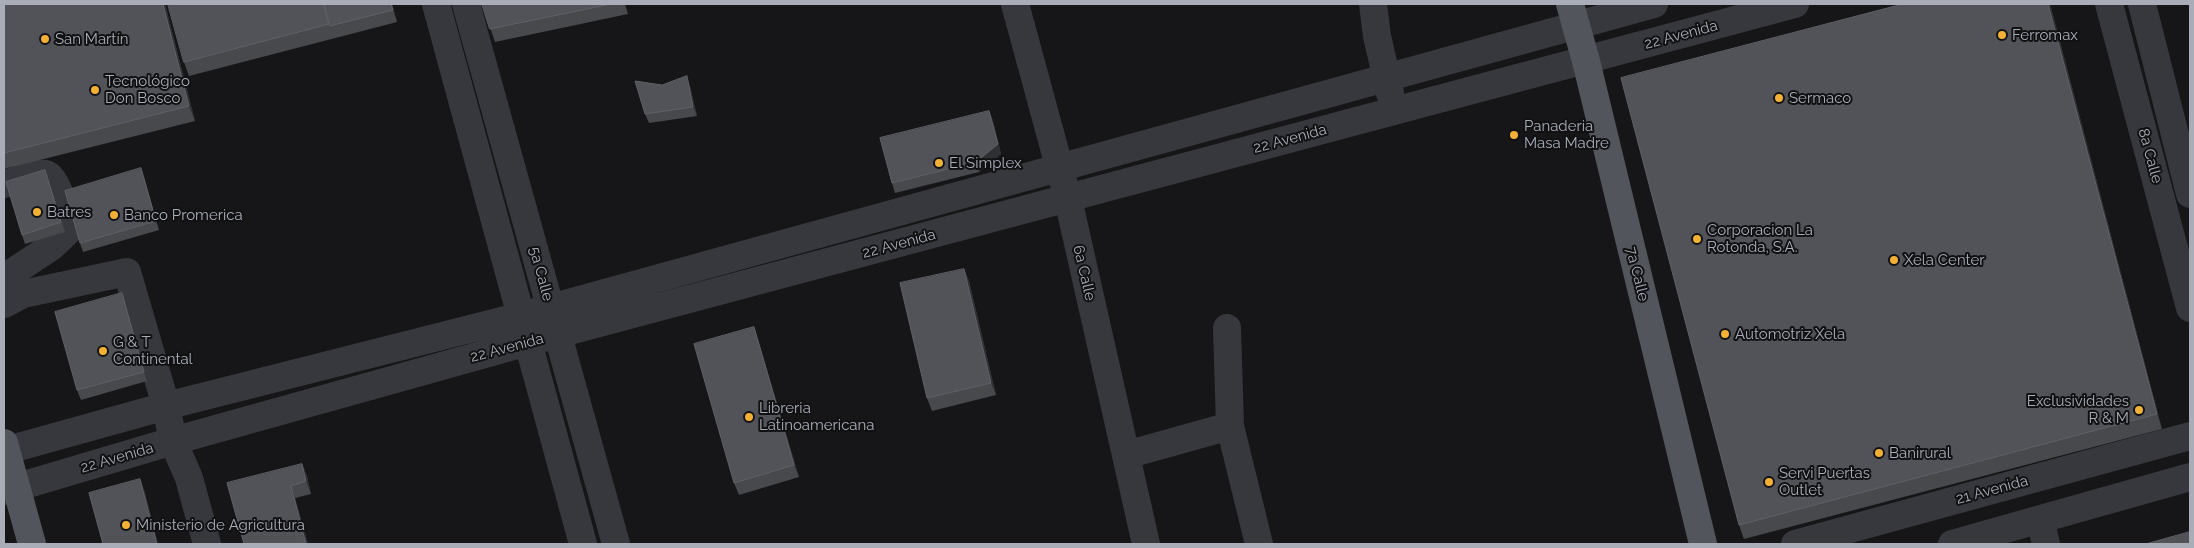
<!DOCTYPE html>
<html>
<head>
<meta charset="utf-8">
<style>
	body { margin:0 }
	#map { position:relative; width:2194px; height:548px; overflow:hidden; background:#161618; font-family:Raleway,sans-serif }
	canvas { display:block }
	.frame { position:absolute; inset:0; border:5px solid #a8adb8; pointer-events:none }
</style>
</head>
<body>
<div id="map">
<canvas width="2194" height="548"></canvas>
<div class="frame"></div>
</div>
<script>
const c = document.querySelector('canvas').getContext('2d');
c.lineJoin = 'round';
function strokePath(path, color, width, dash) {
  c.strokeStyle = color;
  c.lineWidth = width;
  c.lineCap = dash ? 'butt' : 'round';
  c.setLineDash(dash || []);
  c.stroke(path);
}
function fill(path, color) {
  c.fillStyle = color;
  c.fill(path, 'evenodd');
}
function label(font, color, halo, rows, align = 'center') {
  c.font = font + ' Raleway,sans-serif';
  c.lineWidth = 4;
  c.setLineDash([]);
  c.textBaseline = 'middle';
  c.strokeStyle = halo;
  c.fillStyle = color;
  for (const [text, x, y, turn = 0] of rows) {
    c.save();
    c.translate(x, y);
    c.rotate((+turn || 0) * Math.PI / 180);
    c.textAlign = isNaN(turn) ? turn : align;
    if (halo) c.strokeText(text, 0, 0);
    c.fillText(text, 0, 0);
    c.restore();
  }
}
const minor = new Path2D(`
	M436,4L583,544
	M466,4L616,544
	M1015,4L1068,199L1146,544
	M1373,4L1377,36L1390,93
	M2109,4L2190,308
	M2142,4L2190,194
	M4,184C13,182 38,172 46,174C58,178 69,220 67,232L51,247L4,278
	M4,304L23,294L127,272L166,406L173,441L189,478L207,544
	M1230,426L1259,544
	M4,451L166,406L521,316L1654,4
	M1126,455L1230,426L1227,328
	M4,491L173,441L528,342L1795,4
	M2040,519L2046,544
	M1795,544L2190,436
	M1952,544L2190,477`);
const major = new Path2D(`
	M1570,4L1586,61L1703,544
	M4,443L32,544`);
const wall = new Path2D(`
	M4,4H165L195,121L4,169Z
	M392,4L397,22L189,76L184,62Z
	M482,4H625L628,14L495,42Z
	M2050,4L2162,429L1744,539L1739,525Z
	M662,85L690,86L697,116L649,123L645,114Z
	M989,111L993,121L1001,154L979,172L895,193L892,183Z
	M141,168L159,230L83,252L80,243Z
	M48,180L65,232L25,244L22,235Z
	M964,269L969,281L996,395L932,411L927,398Z
	M125,302L147,381L81,400L77,390Z
	M754,327L758,340L799,477L739,495L734,483Z
	M302,464L307,476L311,494L295,498L308,544H244Z`);
const shadedWall = new Path2D(`
	M163,4H165L195,121L189,106Z
	M391,4H392L397,22Z
	M2048,4H2050L2162,429L2157,414Z
	M687,76L690,86L697,116L693,107Z
	M989,111L993,121L1001,154L979,172L976,162Z
	M141,168L144,177L159,230L156,221Z
	M964,269L969,281L996,395L991,383Z
	M122,293L125,302L147,381L144,372Z
	M754,327L758,340L799,477L794,465Z
	M302,464L307,476L311,494L306,481Z
	M140,479L145,492L158,544H157Z
	M291,486L295,498L308,544H306Z`);
const building = new Path2D(`
	M4,4H163L189,106L4,153Z
	M168,4H324L329,24L184,62Z
	M324,4H391L393,10L330,26Z
	M482,4H611L490,29Z
	M1903,4H2048L2157,414L1739,525L1621,78Z
	M687,76L693,107L645,114L635,81L662,85Z
	M989,111L998,144L976,162L892,183L880,138Z
	M141,168L156,221L80,243L65,191Z
	M45,170L61,222L22,235L6,182Z
	M964,269L991,383L927,398L900,283Z
	M122,293L144,372L77,390L55,312Z
	M754,327L794,465L734,483L694,344Z
	M302,464L306,481L291,486L306,544H244L227,483Z
	M140,479L157,544H103L89,493Z
	M2190,532V544H2146Z`);
const markers = [
	[2002,35,5,"#f2b134"],
	[45,39,5,"#f2b134"],
	[95,90,5,"#f2b134"],
	[1779,98,5,"#f2b134"],
	[1514,135,5,"#f2b134"],
	[939,163,5,"#f2b134"],
	[37,212,5,"#f2b134"],
	[114,215,5,"#f2b134"],
	[1697,239,5,"#f2b134"],
	[1894,260,5,"#f2b134"],
	[1725,334,5,"#f2b134"],
	[103,351,5,"#f2b134"],
	[2139,410,5,"#f2b134"],
	[749,417,5,"#f2b134"],
	[1879,453,5,"#f2b134"],
	[1769,482,5,"#f2b134"],
	[126,525,5,"#f2b134"]
];
const streetNames = [
	["22 Avenida",1681,35,-15],
	["22 Avenida",1290,139,-15],
	["8a Calle",2150,156,75],
	["22 Avenida",899,244,-15],
	["6a Calle",1084,273,77],
	["5a Calle",541,274,75],
	["7a Calle",1637,274,76],
	["22 Avenida",507,348,-15],
	["22 Avenida",117,458,-16],
	["21 Avenida",1992,490,-15]
];
const poiNames = [
	["Ferromax",2012,35],
	["San Martín",55,39],
	["Tecnológico",105,81],
	["Don Bosco",105,98],
	["Sermaco",1789,98],
	["Panaderia",1524,126],
	["Masa Madre",1524,143],
	["El Simplex",949,163],
	["Batres",47,212],
	["Banco Promerica",124,215],
	["Corporacion La",1707,230],
	["Rotonda, S.A.",1707,247],
	["Xela Center",1904,260],
	["Automotriz Xela",1735,334],
	["G & T",113,342],
	["Continental",113,359],
	["Exclusividades",2129,401,"right"],
	["R & M",2129,418,"right"],
	["Libreria",759,408],
	["Latinoamericana",759,425],
	["Banirural",1889,453],
	["Servi Puertas",1779,473],
	["Outlet",1779,490],
	["Ministerio de Agricultura",136,525]
];
strokePath(minor, '#37383d', 28);
strokePath(major, '#53555c', 28);
fill(wall, '#47494d');
fill(shadedWall, '#2f3033');
fill(building, '#525359');
strokePath(building, '#5f6168', 1);
for (const [x, y, r, color] of markers) {
  const dot = new Path2D();
  dot.arc(x, y, r, 0, 2 * Math.PI);
  c.fillStyle = color;
  c.fill(dot);
  strokePath(dot, '#111113', 2);
}
label('15px', '#a8adb8', '#111113', streetNames);
label('15px', '#a8adb8', '#111113', poiNames, 'left');
</script>
</body>
</html>
